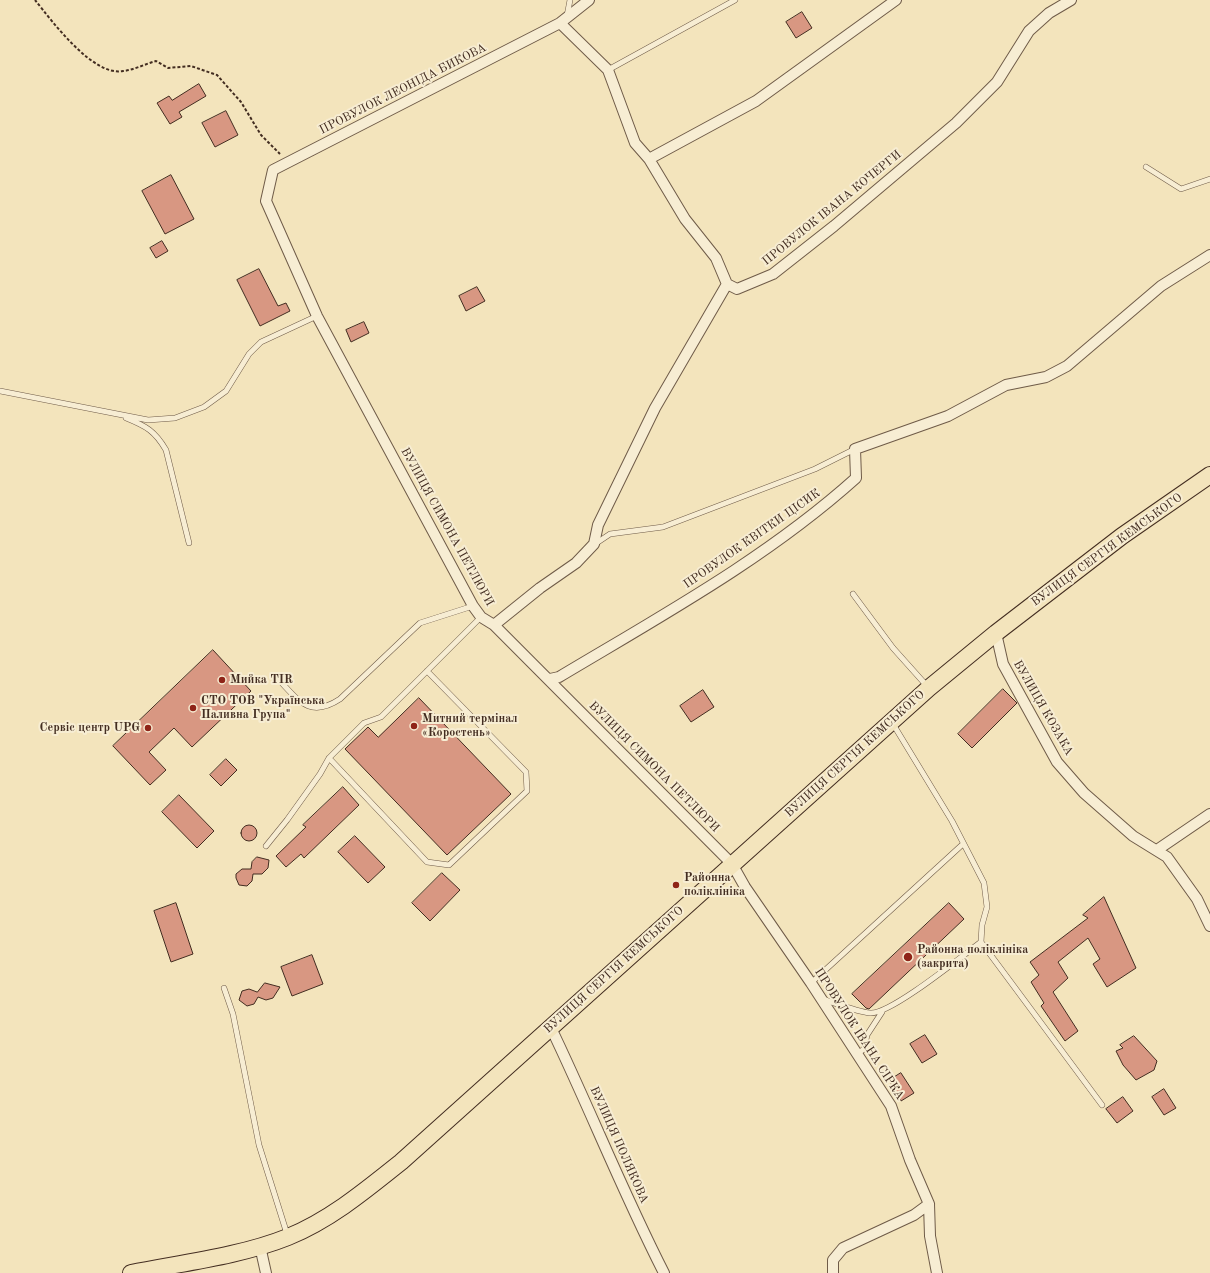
<!DOCTYPE html>
<html>
<head>
<meta charset="utf-8">
<style>
	body { margin:0 }
	canvas { display:block; background:#f3e4bc }
</style>
</head>
<body>
<canvas width="1210" height="1273"></canvas>
<script>
const c = document.querySelector('canvas').getContext('2d');
c.lineJoin = 'round';
function fill(path, color) {
  c.fillStyle = color;
  c.fill(path, 'evenodd');
}
function strokePath(path, color, width, dash) {
  c.strokeStyle = color;
  c.lineWidth = width;
  c.lineCap = dash ? 'butt' : 'round';
  c.setLineDash(dash || []);
  c.stroke(path);
}
function label(font, color, halo, rows, align = 'center') {
  c.font = font + ' "Old Standard TT",serif';
  c.lineWidth = 4;
  c.setLineDash([]);
  c.textBaseline = 'middle';
  c.strokeStyle = halo;
  c.fillStyle = color;
  for (const [text, x, y, turn = 0] of rows) {
    c.save();
    c.translate(x, y);
    c.rotate((+turn || 0) * Math.PI / 180);
    c.textAlign = isNaN(turn) ? turn : align;
    if (halo) c.strokeText(text, 0, 0);
    c.fillText(text, 0, 0);
    c.restore();
  }
}
const building = new Path2D(`
	M802,12L812,28L796,38L786,22Z
	M199,84L206,96L179,112L182,117L170,124L157,103L169,96L172,100Z
	M226,111L238,135L215,147L202,123Z
	M171,175L194,219L165,234L142,191Z
	M162,241L168,251L156,258L150,248Z
	M259,269L278,306L286,303L290,311L260,326L237,280Z
	M477,287L485,301L466,311L459,296Z
	M364,322L369,333L351,342L346,330Z
	M213,650L251,691L192,747L174,728L149,752L166,770L150,785L113,746Z
	M1003,689L1017,703L972,748L958,734Z
	M703,690L714,707L691,722L680,706Z
	M419,698L511,794L447,855L345,749L368,727L378,737Z
	M226,759L237,770L221,786L210,775Z
	M343,787L359,805L304,858L301,854L286,867L276,856L306,827L303,825Z
	M179,795L214,831L197,848L162,812Z
	M241 833a8 8 0 1 1 16 0a8 8 0 1 1-16 0Z
	M355,836L385,867L368,883L338,852Z
	M257,857L269,860L268,868L262,874H253L252,881L247,886L239,885L236,878V874L242,869H251L252,862Z
	M442,873L460,890L430,921L412,903Z
	M1104,897L1136,968L1107,987L1093,964L1100,959L1088,938L1058,962L1068,978L1053,992L1078,1031L1065,1041L1041,1006L1044,1003L1031,982L1039,975L1030,962L1088,918L1083,915Z
	M176,903L193,954L171,962L154,911Z
	M949,903L964,919L869,1009L866,1008L852,994Z
	M312,955L323,984L292,996L281,967Z
	M265,983L280,987L273,998L266,1000L258,997L254,1004L247,1006L239,1000L242,991L249,989L257,992Z
	M925,1035L937,1054L922,1063L910,1044Z
	M1134,1036L1157,1061L1154,1070L1136,1080L1123,1065L1116,1051L1123,1048L1120,1045Z
	M901,1073L914,1093L901,1101L898,1096L895,1097L888,1086L892,1083L890,1080Z
	M1164,1089L1176,1108L1164,1115L1152,1097Z
	M1123,1097L1133,1111L1117,1123L1106,1109Z`);
const path = new Path2D(`
	M35,0C52,21 93,77 123,71C134,70 145,64 156,61L168,68L191,66L217,75L241,102L261,135L280,154`);
const service = new Path2D(`
	M567,16L570,0
	M608,70L735,0
	M1146,167L1181,189L1210,179
	M0,391L148,420L175,418L204,407L226,391L249,354L261,342L317,316
	M126,418C146,426 155,431 166,450L189,543
	M595,544L610,534L663,527L815,469L855,449
	M853,594L893,648L927,686
	M276,677C297,698 308,720 340,699L420,623L473,606
	M893,724L952,821L984,883L987,907L982,925L981,942L1102,1105
	M329,758L427,862L449,865L527,791L526,772L427,671
	M266,846L287,820L320,774L329,758L364,723L381,717L481,617
	M811,983L963,844
	M224,988L233,1014L259,1145L287,1234
	M822,999C835,1003 858,1012 870,1013C890,1015 962,956 981,942
	M857,1054L864,1049L867,1035L882,1012`);
const minor = new Path2D(`
	M589,0L560,23L273,170L266,201L317,316L473,606L481,617L494,625L732,864L745,887L811,983L891,1106L910,1160L929,1204L914,1215L843,1248L833,1260V1273
	M560,23L608,70L635,143L649,159L685,219L716,258L727,284
	M649,159L756,101L896,0
	M494,625L540,588L576,563L594,544L598,525L655,408L727,284L737,289L773,274L834,226L956,123L997,82L1029,31L1049,13L1071,0
	M996,633L1003,664L1057,762L1084,793L1133,836L1167,857L1197,899L1210,926
	M550,679L559,677C661,616 767,558 856,478L855,449L948,416L1006,385L1046,377L1067,366L1161,286L1210,255
	M1157,850L1210,814
	M551,1028C590,1109 623,1193 664,1273
	M929,1204L930,1236L937,1273
	M260,1246L266,1273`);
const trunk = new Path2D(`
	M131,1273C181,1263 241,1256 288,1237C330,1220 366,1190 401,1162L929,688L996,633L1122,536L1210,475`);
const markers = [
	[222,680,4,"#8f2418"],
	[193,708,4,"#8f2418"],
	[414,726,4,"#8f2418"],
	[148,728,4,"#8f2418"],
	[676,885,4,"#8f2418"],
	[908,957,5,"#8f2418"]
];
const streetNames = [
	["ПРОВУЛОК ЛЕОНІДА БИКОВА",403,89,-27],
	["ПРОВУЛОК ІВАНА КОЧЕРГИ",832,208,-39],
	["ВУЛИЦЯ СИМОНА ПЕТЛЮРИ",447,527,61],
	["ПРОВУЛОК КВІТКИ ЦІСИК",752,539,-35],
	["ВУЛИЦЯ СЕРГІЯ КЕМСЬКОГО",1107,550,-36],
	["ВУЛИЦЯ КОЗАКА",1043,708,60],
	["ВУЛИЦЯ СЕРГІЯ КЕМСЬКОГО",855,754,-42],
	["ВУЛИЦЯ СИМОНА ПЕТЛЮРИ",654,767,45],
	["ВУЛИЦЯ СЕРГІЯ КЕМСЬКОГО",614,970,-42],
	["ПРОВУЛОК ІВАНА СІРКА",859,1034,57],
	["ВУЛИЦЯ ПОЛЯКОВА",619,1145,66]
];
const poiNames = [
	["Мийка TIR",230,680],
	["СТО ТОВ \"Українська",201,701],
	["Паливна Група\"",201,715],
	["Митний термінал",422,719],
	["«Коростень»",422,733],
	["Сервіс центр UPG",140,728,"right"],
	["Районна",684,878],
	["поліклініка",684,892],
	["Районна поліклініка",917,950],
	["(закрита)",917,964]
];
fill(building, '#d89782');
strokePath(building, '#432d21', 1);
strokePath(service, '#6f5b48', 6);
strokePath(minor, '#6f5b48', 12);
strokePath(trunk, '#432d21', 18);
strokePath(path, '#432d21', 2, [3, 2]);
strokePath(service, '#f7edd3', 5);
strokePath(minor, '#f7edd3', 10);
strokePath(trunk, '#f3e4bc', 16);
for (const [x, y, r, color] of markers) {
  const dot = new Path2D();
  dot.arc(x, y, r, 0, 2 * Math.PI);
  c.fillStyle = color;
  c.fill(dot);
  strokePath(dot, '#f7edd3', 1.5);
}
label('12px', '#432d21', '#f7edd3', streetNames);
label('bold 12px', '#432d21', '#f7edd3', poiNames, 'left');
</script>
</body>
</html>
